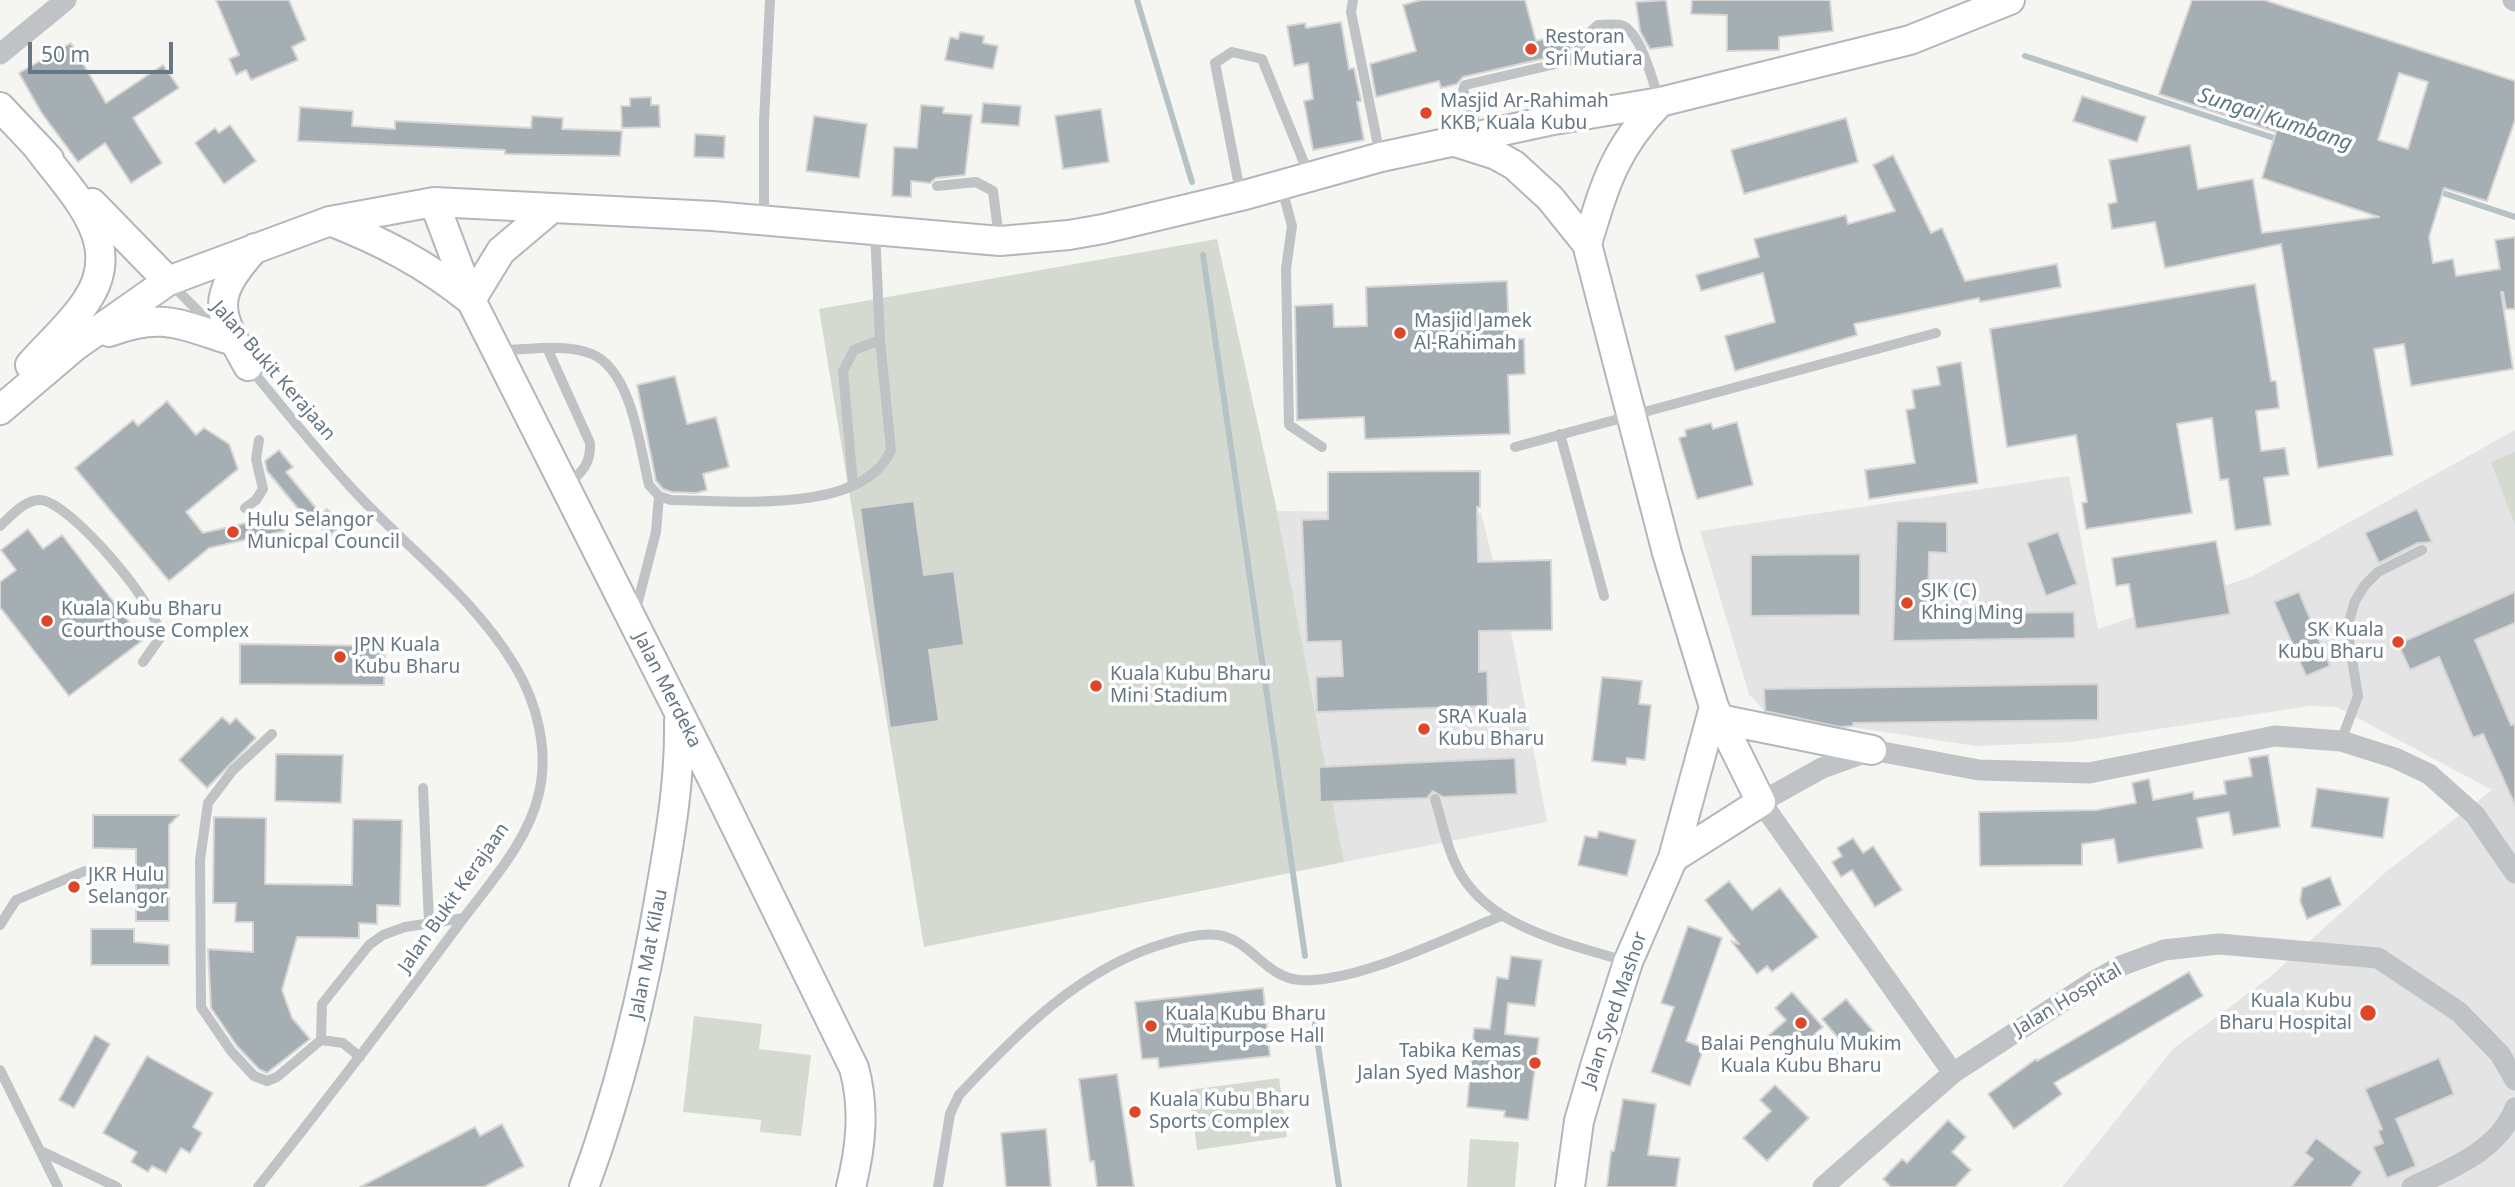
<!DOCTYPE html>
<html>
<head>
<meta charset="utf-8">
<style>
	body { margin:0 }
	#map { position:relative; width:2515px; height:1187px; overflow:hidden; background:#f5f5f2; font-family:"Noto Sans",sans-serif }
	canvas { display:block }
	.scale { position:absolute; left:28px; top:42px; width:145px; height:32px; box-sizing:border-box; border:4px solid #657782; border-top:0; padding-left:9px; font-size:21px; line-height:24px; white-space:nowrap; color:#657782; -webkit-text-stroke:5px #fff; paint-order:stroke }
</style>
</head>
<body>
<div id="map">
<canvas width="2515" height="1187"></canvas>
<div class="scale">50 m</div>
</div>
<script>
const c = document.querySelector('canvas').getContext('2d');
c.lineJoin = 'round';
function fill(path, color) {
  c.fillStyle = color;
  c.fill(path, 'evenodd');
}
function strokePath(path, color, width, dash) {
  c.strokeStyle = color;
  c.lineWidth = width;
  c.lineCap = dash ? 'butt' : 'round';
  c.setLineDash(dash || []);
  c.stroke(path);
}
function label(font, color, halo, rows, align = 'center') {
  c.font = font + ' "Noto Sans",sans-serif';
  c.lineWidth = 7;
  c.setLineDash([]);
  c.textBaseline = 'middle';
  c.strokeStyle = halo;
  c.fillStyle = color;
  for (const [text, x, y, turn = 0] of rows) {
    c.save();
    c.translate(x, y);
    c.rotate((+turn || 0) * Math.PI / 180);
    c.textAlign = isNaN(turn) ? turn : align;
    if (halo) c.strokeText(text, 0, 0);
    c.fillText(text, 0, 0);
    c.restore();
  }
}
const built = new Path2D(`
	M2515,430V1187H2062L2174,1048L2269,978L2387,871L2492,790L2337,707L2310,706L2072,742L1976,746L1767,714L1749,694L1700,531L2069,476L2098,629L2251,577Z
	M1277,511L1481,513L1512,636L1547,822L1344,862Z`);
const green = new Path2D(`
	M1217,239L1277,511L1344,862L924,947L819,309Z
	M2515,452V525L2491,462Z
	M694,1016L762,1024L759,1049L811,1055L801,1136L760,1132L761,1120L683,1112Z
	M1279,1078L1287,1137L1197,1150L1189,1090Z
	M1470,1139L1519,1142L1515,1187H1467Z`);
const stream = new Path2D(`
	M1137,0L1192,182
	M2025,56L2280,140
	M2437,191L2515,217
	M1203,255L1305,956
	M1314,1018L1339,1187`);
const building = new Path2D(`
	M216,0H289L306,40L292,47L298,60L251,80L246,70L236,75L229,59L239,55Z
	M1421,0H1525L1536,41L1570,32L1573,43L1568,53L1463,77L1457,84L1441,88L1439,81L1376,97L1370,64L1416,51L1403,5Z
	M1666,0L1673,46L1650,49L1640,31L1636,2Z
	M1692,0H1830L1833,31L1779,37V50L1727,51V15L1691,14Z
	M2192,0H2264L2515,81V120L2487,201L2444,188L2429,237L2433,263L2453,259L2456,276L2500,269L2495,240L2515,237V309H2506L2503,292H2501L2513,369L2411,386L2404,344L2374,349L2393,455L2318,468L2281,244L2165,268L2155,222L2112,229L2108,204L2117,202L2109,160L2190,145L2198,189L2253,179L2262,233L2379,217L2262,178L2276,132L2159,94ZM2399,73L2428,82L2408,149L2378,140Z
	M1341,22L1349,69L1354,68L1361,101L1357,102L1364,140L1313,150L1304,101L1313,99L1308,63L1294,66L1287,26L1305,23L1306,28Z
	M960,32L984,36L983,43L998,46L993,69L945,60L950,37L958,39Z
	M71,43L106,103L163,65L179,88L133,118L162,163L131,183L105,143L78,162L41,112L19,73Z
	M2082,96L2146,117L2137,142L2073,121Z
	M651,97V105H659L660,127L622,128L621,106H630V98Z
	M983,103L1021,106L1019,126L981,123Z
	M921,105L944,107L943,113L972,115L965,175L936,178L930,183L911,181V197L892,196L894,147L917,148Z
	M300,107L353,111L352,126L395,129V121L531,128L532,116L563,118L562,129L622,131L620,156L505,154V150L298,141Z
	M1101,109L1109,162L1063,169L1055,116Z
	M814,116L867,124L859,178L806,171Z
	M1846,118L1858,162L1744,194L1731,150Z
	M230,125L256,161L224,184L195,143L215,128L219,133Z
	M695,134L725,136L724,158L694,157Z
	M1893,155L1931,233L1942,228L1965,281L2057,264L2061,287L1980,302L1979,298L1854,324L1857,335L1735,371L1725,336L1775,322L1763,273L1701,291L1696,275L1759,257L1754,239L1846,215L1848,224L1895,211L1873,165Z
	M1507,281L1509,339H1524L1525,374L1508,375L1510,434L1365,439L1364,417L1297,420L1295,306L1333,304L1334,327L1367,326L1366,287Z
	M2255,284L2271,381H2276L2279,408L2256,411L2261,451L2285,448L2289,475L2264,478L2271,525L2235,530L2228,479L2220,480L2212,418L2177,424L2192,513L2086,529L2082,503L2087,502L2076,435L2007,447L1990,329Z
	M1961,362L1978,483L1869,499L1865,470L1915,463L1906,410L1915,408L1912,390L1940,385L1937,367Z
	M675,376L687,424L716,417L729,467L703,474L707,490L696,493L672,492L663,489L656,481L637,385Z
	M167,401L196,435L204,428L229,444L238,469L186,512L203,533L281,515L284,531L209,548L169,581L75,468L133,420L138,426Z
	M1737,422L1753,485L1697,499L1679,438L1686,436L1685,430L1711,423L1713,429Z
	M279,450L293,467L286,472L321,514L310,523L267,471L265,461Z
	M1480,471V507H1477L1478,562L1551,560L1552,630L1479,631V672L1487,671L1488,706L1317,712L1316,677L1343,676L1341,641L1307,642L1302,520L1328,519V472Z
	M914,501L924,575L954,571L964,645L929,650L939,721L890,728L860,508Z
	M327,509L342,524L329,536L314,521Z
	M2417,509L2432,542L2418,543L2379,563L2365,533Z
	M1897,521L1947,522V553L1929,552L1928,607L2014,606L2001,613L2074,612L2075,638L1893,641Z
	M28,529L43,549L62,535L143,640L69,696L0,607V582L16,570L1,550Z
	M2058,532L2077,584L2046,596L2027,543Z
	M2216,541L2230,614L2136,629L2129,584L2116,586L2112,558Z
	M1860,554V615L1751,616V555Z
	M2299,592L2330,666L2306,676L2274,602Z
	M2515,592V623L2475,640L2511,725L2515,724V805L2483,734L2473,738L2439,657L2410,670L2398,644Z
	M240,644L385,646L384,685L240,684Z
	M1602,677L1642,681L1639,704L1651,705L1645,760L1627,758L1626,765L1592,761Z
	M2098,684V720L1853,723V726L1840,727L1765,711L1764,689Z
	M222,717L230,724L236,718L256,738L207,788L179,760Z
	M276,754L343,755L341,803L275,801Z
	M2268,755L2280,827L2233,835L2229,812L2197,818L2203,848L2118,863L2114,839L2082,844V865L1980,866L1979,812L2097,810L2136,803L2132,783L2149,779L2153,800L2193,792L2194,799L2226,794L2224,781L2252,776L2249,758Z
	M1515,758L1517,794L1443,797L1433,791L1427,798L1320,802L1319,767Z
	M2317,788L2389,798L2383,838L2311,827Z
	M93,815H179L169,825V921H136V849L93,848Z
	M214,817L266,818L265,884L352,885L353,819L402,820L400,906L377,905V924L359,923V938L297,937L282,990L292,1018L310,1039L267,1073L259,1069L237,1046L211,1008L208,949L253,952V922H235L236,903H213Z
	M1599,831L1636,840L1627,876L1578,865L1585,836L1597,838Z
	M1853,838L1863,853L1873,846L1902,890L1875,907L1852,870L1841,877L1832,862L1842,856L1837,848Z
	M2330,877L2341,905L2307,919L2300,901L2302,888Z
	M1729,881L1752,910L1780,888L1818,937L1772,972L1767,966L1757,974L1731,941L1739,944L1705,900Z
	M1688,926L1722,938L1686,1041L1704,1048L1690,1086L1651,1072L1674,1007L1661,1003Z
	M91,929H134V942L169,945V965H91Z
	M1511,956L1542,960L1535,1006L1508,1003L1505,1034L1539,1038L1528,1120L1504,1117L1505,1111L1467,1107L1474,1028L1490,1029L1497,977L1508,979Z
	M2189,972L2203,996L2054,1083L2062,1094L2014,1129L1988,1094L2036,1059L2037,1061Z
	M1263,988L1270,1056L1159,1068L1158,1058L1142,1059L1135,1002Z
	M1792,992L1823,1027L1788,1058L1768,1036L1786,1020L1775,1008Z
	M1846,999L1874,1032L1850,1052L1822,1019Z
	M95,1035L110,1044L74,1108L59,1100Z
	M147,1056L213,1093L193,1127L202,1133L190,1153L181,1148L166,1173L152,1166L148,1172L131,1162L137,1152L103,1133Z
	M2439,1058L2454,1094L2396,1119L2416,1166L2387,1178L2373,1147L2383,1143L2378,1131L2382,1129L2365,1089Z
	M1117,1074L1134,1187H1097L1094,1161L1090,1162L1079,1079Z
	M1775,1085L1809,1118L1767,1161L1743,1138L1771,1111L1760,1100Z
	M1623,1099L1656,1104L1648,1155L1680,1158L1676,1187H1607L1611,1151H1614Z
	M1948,1120L1966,1137L1952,1152L1971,1170L1955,1187H1891L1883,1179L1902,1159L1907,1163Z
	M502,1124L524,1166L484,1187H360L475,1127L480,1136Z
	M1046,1129L1051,1187H1006L1001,1133Z
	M2316,1138L2362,1172L2351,1187H2291L2313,1159L2305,1153Z`);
const lane = new Path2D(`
	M1353,0L1351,12L1380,155
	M1480,135L1463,90L1465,85L1573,60L1585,37L1598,25C1605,25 1615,24 1621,25C1641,31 1652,81 1659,99
	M1281,185L1292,226L1286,269L1289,425L1322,447
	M937,186L976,182L993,191L999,238
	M1241,196L1215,63L1232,52L1262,59L1309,175
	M764,221V122L770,0
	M170,283L213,326
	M500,350C528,350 566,343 592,354C632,371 640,448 649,485L659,496L671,500C730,500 863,516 891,450L880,340L875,231
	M548,350L590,443C591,465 581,472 567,486
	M249,367C285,410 320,455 359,496C412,552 474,598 515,666C537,703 549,750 539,793C528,843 487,886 457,927C392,1015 326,1101 258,1187
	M1560,434L1604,596
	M1515,447L1936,333
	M853,485L843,371L854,350L880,340
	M245,508L256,500L263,489L256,459L259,440
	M0,526C11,516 24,500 40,500C69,500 163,611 160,638L143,662
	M635,613L656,532L659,496
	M272,734L233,770L208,803L200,860L201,1007L231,1051L254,1076L267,1081L277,1077L321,1040L343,1043L360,1057
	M2341,741L2358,696L2347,628L2355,601L2365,585L2378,572L2422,550
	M423,788L429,922
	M1435,799C1443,825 1448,854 1462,876C1495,930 1572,944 1628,962
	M0,925L16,900L85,871
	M321,1040L322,1004L369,945L383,935L405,927L464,918
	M0,1070L58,1187
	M43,1152L117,1187
	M938,1187L950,1114L959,1095C1018,1032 1082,967 1166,943C1181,938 1202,933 1218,935C1251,940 1266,978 1300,980C1355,984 1448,937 1501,916`);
const street = new Path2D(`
	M2513,0L2515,1
	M0,54L66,0
	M1953,1073L1761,802L1822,768L1872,750L1979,770L2089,773L2275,736L2341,741L2395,758L2429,774L2475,815L2515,873
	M1823,1187L1953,1073L2091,983L2123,965L2164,950L2219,944L2378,958L2459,1012L2500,1054L2515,1080
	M2412,1187C2452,1168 2498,1151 2515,1108`);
const secondary = new Path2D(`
	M0,107L49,159
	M1455,142L1496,155L1514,165L1550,198L1587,244L1667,553L1714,707L1761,802L1673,858L1628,962L1596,1063L1579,1121L1570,1187
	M434,202L471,300L711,776L854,1068C865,1108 861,1147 851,1187
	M92,203L168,281
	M330,221C381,241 426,264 469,299
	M1587,244C1605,184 1615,148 1660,102
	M471,300L501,251L552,208
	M109,332C160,313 177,323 227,339
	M30,365C48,344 72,324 87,300C127,241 69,191 36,145
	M248,366C217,311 210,298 255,248
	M0,410L74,347L168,281L330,221L434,202L713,216L1000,241L1069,235L1103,229L1241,196L1381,157L1548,121L1660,102L1910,40L2010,0
	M1719,719L1872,750
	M1673,858L1714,707
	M584,1187C620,1090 644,991 661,889C671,832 680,778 679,721`);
const markers = [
	[1531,49,7,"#df4628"],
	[1426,113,7,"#df4628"],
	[1400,333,7,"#df4628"],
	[233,532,7,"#df4628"],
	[1907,603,7,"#df4628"],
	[47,621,7,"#df4628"],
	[2398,642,7,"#df4628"],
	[340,657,7,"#df4628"],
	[1096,686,7,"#df4628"],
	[1424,729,7,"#df4628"],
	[74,887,7,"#df4628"],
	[2368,1013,9,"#df4628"],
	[1801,1023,7,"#df4628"],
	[1151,1026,7,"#df4628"],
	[1535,1063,7,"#df4628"],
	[1135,1112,7,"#df4628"]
];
const poiNames = [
	["Restoran",1545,38],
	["Sri Mutiara",1545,60],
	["Masjid Ar-Rahimah",1440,102],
	["KKB, Kuala Kubu",1440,124],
	["Masjid Jamek",1414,322],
	["Al-Rahimah",1414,344],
	["Hulu Selangor",247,521],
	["Municpal Council",247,543],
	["SJK (C)",1921,592],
	["Khing Ming",1921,614],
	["Kuala Kubu Bharu",61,610],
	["Courthouse Complex",61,632],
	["SK Kuala",2384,631,"right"],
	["Kubu Bharu",2384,653,"right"],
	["JPN Kuala",354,646],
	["Kubu Bharu",354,668],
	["Kuala Kubu Bharu",1110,675],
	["Mini Stadium",1110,697],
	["SRA Kuala",1438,718],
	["Kubu Bharu",1438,740],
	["JKR Hulu",88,876],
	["Selangor",88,898],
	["Kuala Kubu",2352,1002,"right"],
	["Bharu Hospital",2352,1024,"right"],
	["Kuala Kubu Bharu",1165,1015],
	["Multipurpose Hall",1165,1037],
	["Balai Penghulu Mukim",1801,1045,"center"],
	["Kuala Kubu Bharu",1801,1067,"center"],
	["Tabika Kemas",1521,1052,"right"],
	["Jalan Syed Mashor",1521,1074,"right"],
	["Kuala Kubu Bharu",1149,1101],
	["Sports Complex",1149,1123]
];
const streetNames = [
	["Jalan Bukit Kerajaan",273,371,49],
	["Jalan Merdeka",667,690,63],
	["Jalan Bukit Kerajaan",454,898,-55],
	["Jalan Mat Kilau",649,954,-79],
	["Jalan Hospital",2068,1000,-31],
	["Jalan Syed Mashor",1615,1010,-71]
];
const waterNames = [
	["Sungai Kumbang",2275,120,18]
];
fill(built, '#e3e4e3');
fill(green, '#d5dad1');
strokePath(stream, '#b5c3c6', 6);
fill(building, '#a5aeb3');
strokePath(building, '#d7d6d4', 2);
strokePath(secondary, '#b1b7bb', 32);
strokePath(lane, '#bfc3c6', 10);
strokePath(street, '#bfc3c6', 21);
strokePath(secondary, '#fff', 28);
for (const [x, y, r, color] of markers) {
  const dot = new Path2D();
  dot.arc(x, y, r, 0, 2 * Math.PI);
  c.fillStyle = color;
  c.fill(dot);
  strokePath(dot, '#fff', 2.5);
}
label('19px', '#657782', '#fff', poiNames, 'left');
label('19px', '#657782', '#fff', streetNames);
label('italic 21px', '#60797f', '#fff', waterNames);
</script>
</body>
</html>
